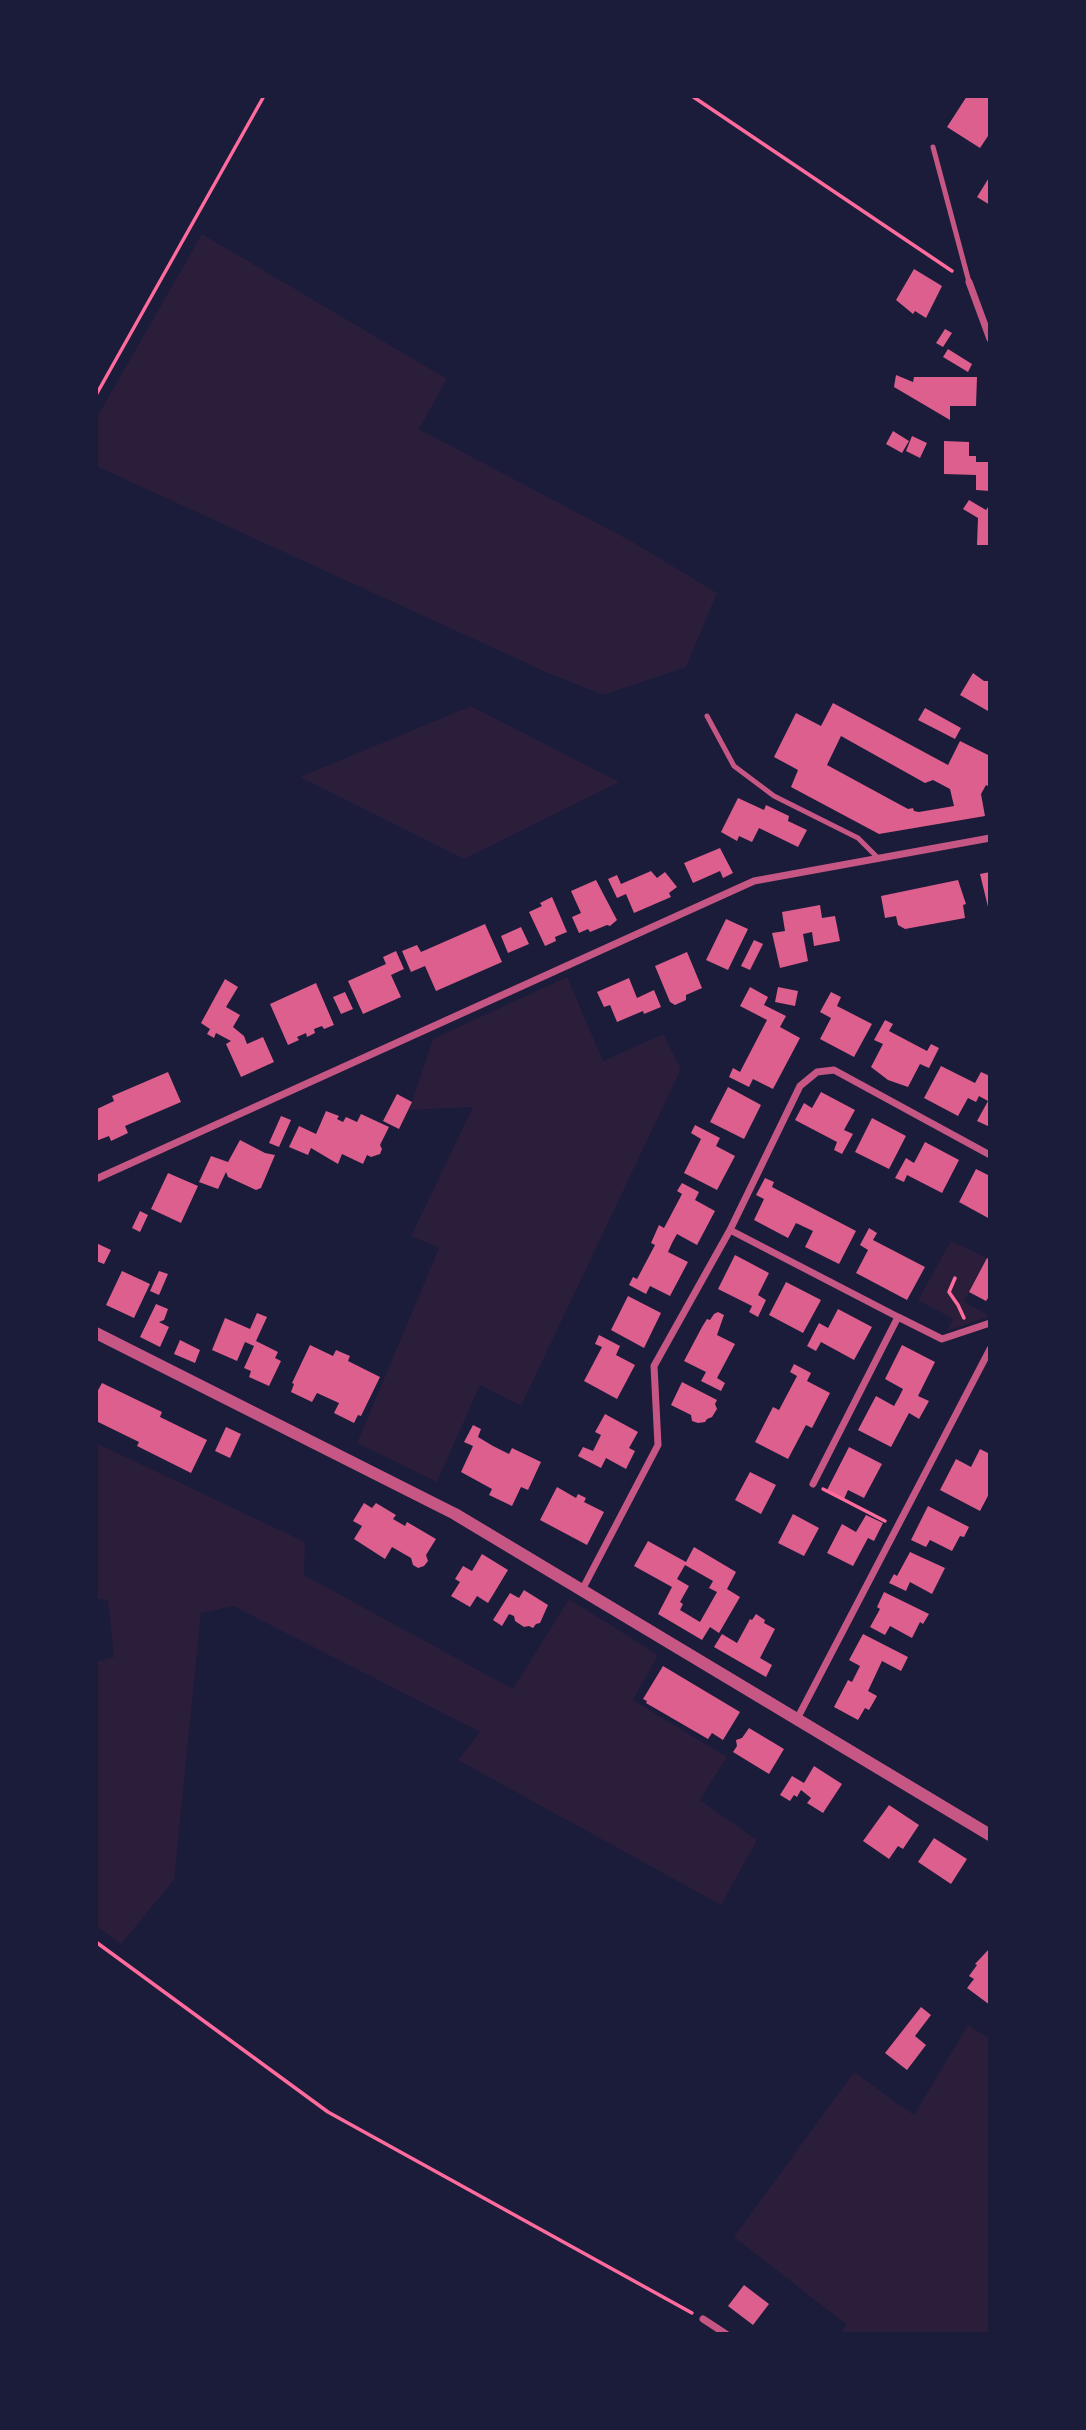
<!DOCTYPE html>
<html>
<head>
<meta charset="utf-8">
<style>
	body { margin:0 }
	#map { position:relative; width:1086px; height:2430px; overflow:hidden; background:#1b1b3a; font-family:"Fira Sans",sans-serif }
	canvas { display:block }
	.frame { position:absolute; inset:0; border:98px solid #1b1b3a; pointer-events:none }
</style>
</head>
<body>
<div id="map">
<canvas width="1086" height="2430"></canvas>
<div class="frame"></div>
</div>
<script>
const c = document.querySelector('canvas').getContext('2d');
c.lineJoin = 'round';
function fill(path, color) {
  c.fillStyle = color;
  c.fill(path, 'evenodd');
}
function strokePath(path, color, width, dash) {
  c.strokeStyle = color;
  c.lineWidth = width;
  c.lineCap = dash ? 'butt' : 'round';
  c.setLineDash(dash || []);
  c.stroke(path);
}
const green = new Path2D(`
	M202,234L447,379L419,429L631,541L717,593L686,667L603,695L546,672L96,466V419Z
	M471,706L619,782L464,859L300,777Z
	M567,977L603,1061L663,1034L681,1069L521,1406L480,1385L437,1482L357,1443L439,1248L411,1236L473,1107L409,1110L433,1039Z
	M951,1241L987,1258L964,1302L990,1316L947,1331L953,1319L918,1300Z
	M96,1443L305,1542L304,1575L513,1689L569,1599L658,1655L633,1700L727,1757L700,1800L757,1840L721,1905L458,1760L480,1732L233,1606L201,1613L174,1880L121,1944L96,1926V1662L114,1657L108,1600L96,1598Z
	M968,2025L990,2039V2334H839L847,2325L734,2237L854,2072L914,2115Z`);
const building = new Path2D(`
	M967,96H990V133L980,148L947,127Z
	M990,176V205L977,197Z
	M914,269L942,286L926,318L915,311L913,314L896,300Z
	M945,329L952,333L943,347L936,343Z
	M948,349L972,364L968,372L943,357Z
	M896,375L913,382L914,377H977L976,406H950V420L894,387Z
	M893,431L909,441L902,453L886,444Z
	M912,436L927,443L920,458L906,451Z
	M944,441L969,442V456H976V462H990V491L976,490V475L944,474Z
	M969,500L986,510L990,504V545H977L978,518L963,509Z
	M973,673L984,681H990L988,711L960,695Z
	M833,703L948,765L960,741L990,756V787L986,785L981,794L985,816L879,834L791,787L798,770L774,757L796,713L821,726ZM841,736L925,783L933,780L950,789L954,806L919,812L914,811L913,808L908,809L827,765Z
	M925,708L961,728L955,739L918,720Z
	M738,798L764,810L766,805L789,816L788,821L807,830L798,847L759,828L752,842L739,836L737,841L721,832Z
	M720,848L733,873L723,878L720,871L693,883L684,863Z
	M651,871L657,878L665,872L677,887L669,893L671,897L634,913L626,894L617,898L608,879L617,875L621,884Z
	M990,872V911H989L980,874Z
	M596,880L617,920L610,926L607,925L590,932L588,929L579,933L572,917L581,913L571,891Z
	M958,880L966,904L963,905L965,918L905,929L898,925L896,916L885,918L881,896Z
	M552,897L567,932L555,937L556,941L545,946L529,912L542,906L540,903Z
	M820,905L822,918L835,916L840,941L814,946L812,932L803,934L808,961L780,968L772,933L785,931L782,912Z
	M726,919L748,929L728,970L706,960Z
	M485,924L502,962L436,991L425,966L411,972L402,951L417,945L421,952Z
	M521,927L529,944L508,953L501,936Z
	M754,940L763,944L750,970L741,966Z
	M396,951L404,969L391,975L401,997L363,1014L348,981L386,964L383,957Z
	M687,952L702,988L686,995V1000L675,1005L670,1002L655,966Z
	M629,978L637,998L654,990L661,1007L644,1014L643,1011L617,1022L610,1005L604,1007L597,992Z
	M225,979L238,987L226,1007L240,1015L233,1027L244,1036L247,1044L263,1037L274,1062L241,1077L226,1044L231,1041L216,1033L214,1038L207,1034L210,1029L201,1023Z
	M316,983L334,1025L324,1029L322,1026L314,1029L315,1033L307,1037L306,1033L297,1037L299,1040L288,1045L270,1004Z
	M750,987L768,997L764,1005L786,1016L780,1027L800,1038L773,1089L753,1079L749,1087L729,1077L733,1068L740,1072L767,1020L740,1006Z
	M778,987L798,991L795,1006L775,1002Z
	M345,992L353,1009L341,1014L333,997Z
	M831,992L841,997L837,1006L872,1024L854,1057L820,1039L831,1018L820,1012Z
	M885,1020L893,1024L889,1031L927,1051L931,1044L939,1048L929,1068L920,1064L908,1087L888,1080L871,1067L883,1044L874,1040Z
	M941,1066L975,1083L981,1072L990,1076V1127L977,1121L988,1101L979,1096L976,1102L968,1098L958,1116L924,1098Z
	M168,1072L181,1102L125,1126L128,1133L111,1141L109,1136L96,1141L97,1109L114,1101L112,1096Z
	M728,1087L761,1105L744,1139L710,1122Z
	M821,1092L855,1110L844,1130L853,1134L842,1154L834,1150L837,1142L795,1120L804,1103L812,1108Z
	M397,1094L412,1102L399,1129L383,1121Z
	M326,1111L339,1116L337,1119L343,1122L346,1117L357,1122L361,1114L389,1127L380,1145L382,1149L380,1154L371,1157L367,1155L363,1164L342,1154L338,1164L311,1148L308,1155L289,1147L299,1126L316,1134Z
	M281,1116L291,1120L279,1147L269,1143Z
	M872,1118L906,1136L889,1169L855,1152Z
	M695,1125L720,1138L716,1146L735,1156L717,1190L684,1173L701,1139L691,1133Z
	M240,1140L265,1153L275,1155L261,1188L256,1190L228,1177L226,1172L218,1189L199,1182L211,1156L228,1162Z
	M925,1142L959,1160L942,1193L907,1175L904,1182L895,1178L906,1158L914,1163Z
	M976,1169L990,1176V1219L959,1202Z
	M168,1173L198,1186L181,1223L151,1209Z
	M765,1178L774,1182L772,1187L856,1231L839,1264L805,1247L813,1231L796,1223L788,1238L754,1220L764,1199L756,1195Z
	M682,1183L699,1192L695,1200L715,1211L697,1245L677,1234L672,1243L668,1252L688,1262L670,1296L650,1286L646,1294L629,1285L633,1277L637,1279L655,1245L651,1243L659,1225L664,1228L682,1194L677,1191Z
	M140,1211L148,1215L140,1232L132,1228Z
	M869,1228L877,1233L873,1240L925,1267L907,1300L856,1273L868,1250L860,1245Z
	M96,1243L111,1250L104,1264L96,1261Z
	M735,1255L769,1273L758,1295L766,1300L758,1317L749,1312L752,1306L718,1289Z
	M987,1258L990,1260V1295L986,1301L969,1292Z
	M122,1271L150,1284L134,1318L106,1305Z
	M159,1271L168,1274L159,1295L150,1291Z
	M786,1282L821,1300L803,1333L769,1315Z
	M628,1296L661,1313L644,1348L611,1330Z
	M156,1304L168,1309L164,1320L159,1322L169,1327L160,1347L140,1337Z
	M838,1309L872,1327L854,1360L821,1342L816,1351L807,1346L819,1323L828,1328Z
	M718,1312L724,1315L717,1335L735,1344L717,1378L725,1383L721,1391L701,1381L706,1372L684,1361L702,1327L707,1319L710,1320L714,1314Z
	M257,1313L267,1317L256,1341L278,1352L275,1358L281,1361L269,1386L249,1377L251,1371L244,1368L254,1346L245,1342L237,1361L212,1350L225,1318L250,1329Z
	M599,1335L620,1346L616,1355L635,1365L617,1399L584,1381L602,1347L595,1344Z
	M180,1340L200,1350L195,1363L174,1354Z
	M310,1345L333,1356L336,1350L350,1356L348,1361L380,1377L361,1416L358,1415L354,1423L334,1413L339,1403L317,1393L312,1402L291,1392L294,1384L292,1383Z
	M902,1345L935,1362L918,1396L929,1401L919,1419L909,1413L891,1447L858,1430L876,1396L894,1406L899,1397L903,1389L885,1379Z
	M794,1364L811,1373L807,1381L830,1393L812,1428L806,1425L788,1459L755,1442L773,1407L779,1410L797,1376L790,1372Z
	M682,1382L717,1400L715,1404L717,1409L712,1417L707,1419L705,1422L698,1423L692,1421L691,1415L671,1405Z
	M102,1383L162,1412L160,1417L207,1440L191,1473L137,1446L139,1442L96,1421V1394Z
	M605,1414L638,1432L629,1448L635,1451L626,1469L606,1458L601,1468L578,1456L583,1447L593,1451L601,1435L595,1432Z
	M473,1425L481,1429L478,1437L493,1446L509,1454L512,1448L541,1462L528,1490L521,1487L512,1506L489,1495L492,1489L461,1472L473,1446L464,1442Z
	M226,1427L241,1434L230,1458L215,1451Z
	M849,1447L882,1464L864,1498L848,1490L844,1499L827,1490Z
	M980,1449L990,1454V1472L988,1476L990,1477V1492L980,1511L940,1490L956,1459L971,1467Z
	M750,1472L776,1485L761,1514L735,1500Z
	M557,1487L576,1498L578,1494L586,1498L584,1502L604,1512L587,1545L540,1520Z
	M364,1503L372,1508L376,1503L396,1515L393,1519L405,1526L407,1522L436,1539L426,1555L428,1561L424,1566L418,1568L413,1565L411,1558L392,1547L385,1559L354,1539L362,1526L353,1521Z
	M928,1506L969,1527L964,1537L960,1536L952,1551L930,1540L926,1547L911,1540Z
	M793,1514L819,1528L804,1556L778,1543Z
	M866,1515L883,1523L874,1541L868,1538L853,1566L827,1553L842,1524L856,1532Z
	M648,1541L686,1562L694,1547L736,1572L727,1589L740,1597L719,1633L710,1627L702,1640L658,1614L672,1587L634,1566ZM685,1565L713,1581L709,1588L717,1592L700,1622L680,1610L683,1604L680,1602L689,1586L677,1579Z
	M910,1552L945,1568L932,1594L910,1582L906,1591L889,1583L894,1574L897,1576Z
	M482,1554L508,1570L488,1603L477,1596L470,1607L451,1596L460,1582L455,1579L463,1566L472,1571Z
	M524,1590L548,1605L540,1623L536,1624L533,1628L529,1626L524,1627L515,1621L514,1616L509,1614L502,1626L493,1620L510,1593L519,1598Z
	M884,1592L929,1614L923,1624L920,1622L912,1638L890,1626L885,1635L870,1627L880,1609L877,1607Z
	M756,1614L765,1620L764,1623L775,1629L760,1658L772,1665L766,1677L714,1647L722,1634L737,1643L750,1619L752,1620Z
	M863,1634L908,1657L901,1671L882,1661L868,1691L877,1696L869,1710L865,1708L858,1720L834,1707L848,1680L852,1682L860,1666L849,1660Z
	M663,1666L740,1712L723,1740L712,1733L708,1739L646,1703L647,1701L643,1699Z
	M749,1728L784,1749L769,1774L733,1752L737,1746L736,1740L742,1738Z
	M814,1766L842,1784L823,1813L807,1803L811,1798L801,1790L797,1797L794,1795L790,1801L780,1795L792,1776L804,1783Z
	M889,1805L919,1825L903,1849L898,1846L889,1859L863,1841Z
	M934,1838L967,1859L951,1884L918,1862Z
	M990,1948V2005L967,1988L974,1979L969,1976L977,1965L975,1964Z
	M921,2007L931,2015L915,2036L926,2045L907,2070L885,2053Z
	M744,2285L769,2304L753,2325L728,2306Z`);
const path = new Path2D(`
	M692,96L952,271
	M96,395L264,96
	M955,1278L949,1292L958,1305L964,1318
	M823,1489L885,1521
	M96,1942L328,2112L692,2313`);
const service = new Path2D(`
	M933,147L969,282
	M707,716L734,766L774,796L858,838L878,858`);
const minor = new Path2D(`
	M969,282L990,339
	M96,1179L754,881L990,838
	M730,1230L898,1317
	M813,1484L898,1317L942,1339L990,1323
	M582,1590L658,1445L654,1366L730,1230L800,1086L817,1072L834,1070L990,1155
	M797,1719L990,1349
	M703,2319L726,2334`);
const tertiary = new Path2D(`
	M96,1333L455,1514L990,1835`);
fill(green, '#2a1e3b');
fill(building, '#dd5f8e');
strokePath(path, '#ff6b9d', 3.5);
strokePath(service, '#c65784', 5);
strokePath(minor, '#c65784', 7);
strokePath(tertiary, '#c65784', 12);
</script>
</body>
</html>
